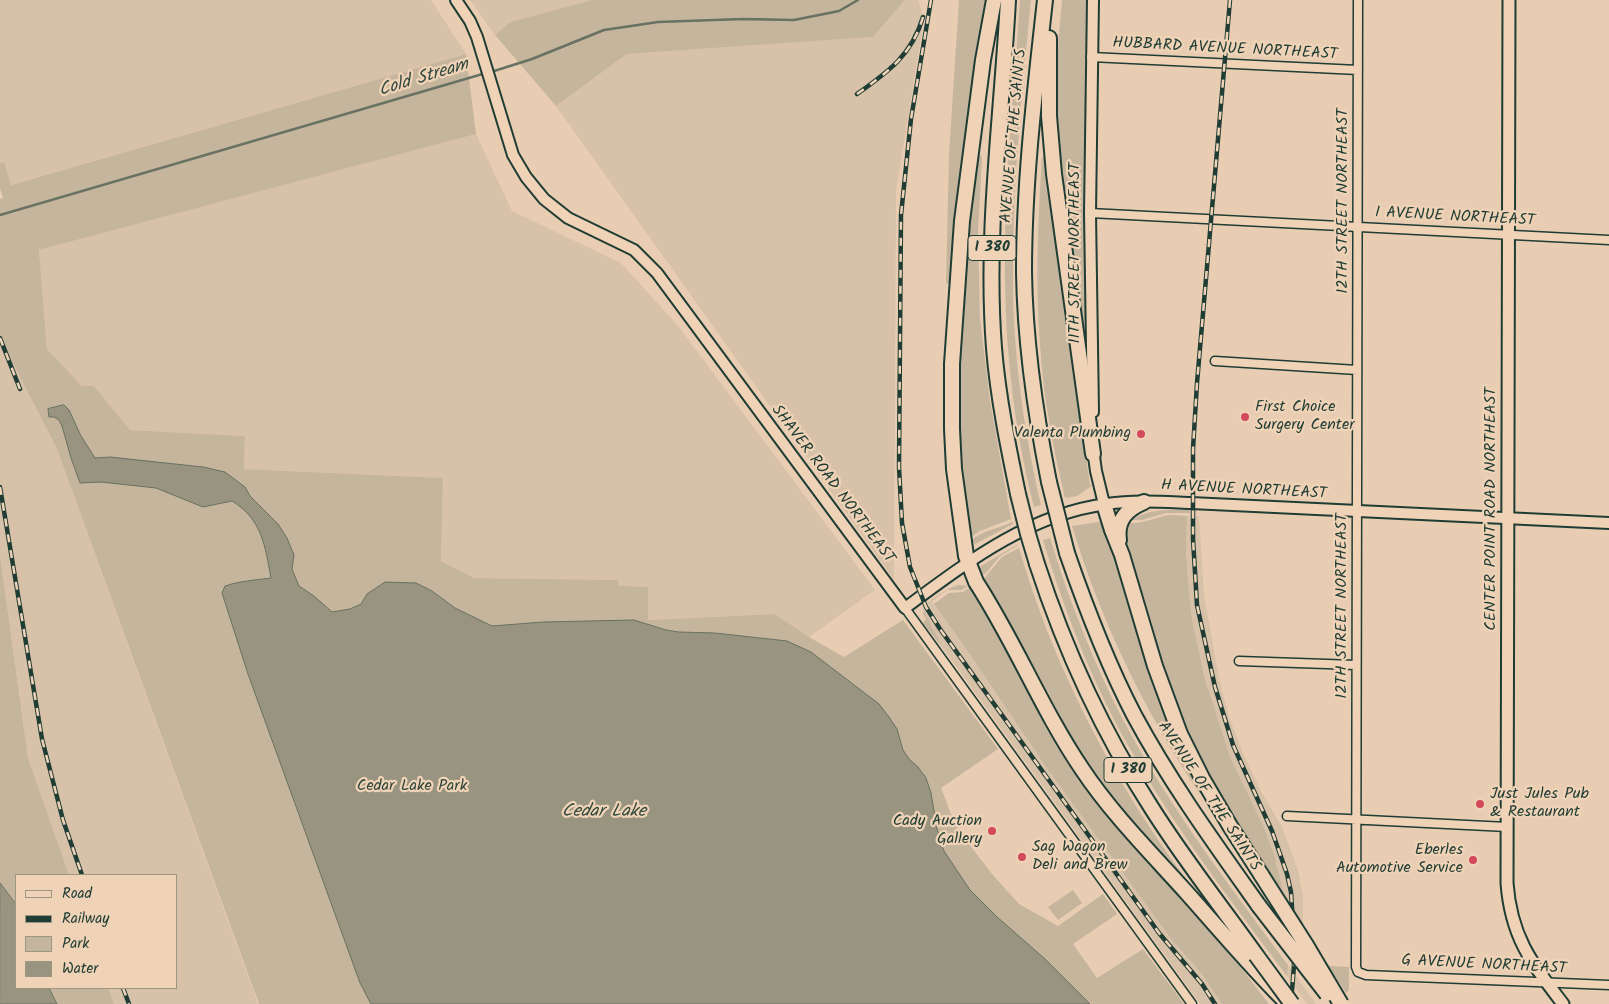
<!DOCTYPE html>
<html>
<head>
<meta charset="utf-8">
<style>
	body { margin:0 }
	#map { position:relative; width:1609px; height:1004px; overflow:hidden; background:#e8cdb2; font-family:Kalam,sans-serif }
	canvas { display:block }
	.legend { position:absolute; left:15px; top:874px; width:162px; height:115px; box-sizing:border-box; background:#f0d3b7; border:1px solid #9c9783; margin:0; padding:6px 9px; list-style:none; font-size:15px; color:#1f3d34 }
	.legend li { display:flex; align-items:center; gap:10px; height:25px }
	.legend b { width:25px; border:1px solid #9c9783 }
</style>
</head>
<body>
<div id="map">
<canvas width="1609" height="1004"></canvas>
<ul class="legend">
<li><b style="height:6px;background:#f0d3b7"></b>Road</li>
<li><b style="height:6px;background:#1f3d34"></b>Railway</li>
<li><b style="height:14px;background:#c6b59d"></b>Park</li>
<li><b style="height:14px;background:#989480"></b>Water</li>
</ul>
</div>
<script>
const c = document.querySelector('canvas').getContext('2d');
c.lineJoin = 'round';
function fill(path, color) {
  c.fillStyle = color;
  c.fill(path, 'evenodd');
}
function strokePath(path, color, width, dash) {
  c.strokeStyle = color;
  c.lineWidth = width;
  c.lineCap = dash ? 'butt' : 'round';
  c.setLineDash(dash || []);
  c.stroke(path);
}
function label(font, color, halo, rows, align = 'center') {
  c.font = font + ' Kalam,sans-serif';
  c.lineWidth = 4.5;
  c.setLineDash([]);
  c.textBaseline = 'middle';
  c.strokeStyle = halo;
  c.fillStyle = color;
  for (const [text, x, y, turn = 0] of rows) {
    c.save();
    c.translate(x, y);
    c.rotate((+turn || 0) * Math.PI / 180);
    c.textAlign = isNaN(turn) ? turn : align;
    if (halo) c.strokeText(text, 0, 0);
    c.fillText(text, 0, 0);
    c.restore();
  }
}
const built = new Path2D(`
	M0,0H431L466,54L10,185L4,163L0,164Z
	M470,0H592L510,22L495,35Z
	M905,0H918L924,19L896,191L894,580L556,106L627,54L873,37Z
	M476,134L512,211L621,263L679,327L875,590L809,637L775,614L648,620L619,586L618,580L474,578L441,561L443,478L244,469L245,436L130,430L94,386H82L47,349L39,250Z
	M0,338L57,449L258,1004H114L108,988H176V875H69L28,758L0,555Z
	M1189,510H1194V516H1199L1204,595L1219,678L1229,717L1243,753L1262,793L1282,827L1298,870L1303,897V927L1285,899L1274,854L1263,825L1230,757L1212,704L1193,625L1189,591L1186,552L1187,516H1190Z
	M931,600L973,659L1046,767L1171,939L1201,973L1222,1004H1200L942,647L922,607Z
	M1288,965L1316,1004H1307L1287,976Z`);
const green = new Path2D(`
	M592,0H905L873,37L627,54L556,106L495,35L510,22Z
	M959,0H986L969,113L950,284L946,283L949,155Z
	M1020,0H1031C1022,93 1012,186 1013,280C1013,355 1024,432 1041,505L1034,507C1015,434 1006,358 1005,283C1003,189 1014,94 1020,0Z
	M1062,0H1088C1085,62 1085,125 1085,187C1085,235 1084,284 1087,332L1083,335L1056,133V69Z
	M466,54L476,134L39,250L47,349L82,386H94L130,430L245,436L244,469L443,478L441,561L474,578L618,580L619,586L648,587V620L775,614L809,637L844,657L903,620L998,749L941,788L956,827L992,874L1019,904L1058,926L1103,894L1117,914L1073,944L1097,978L1143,949L1184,1004H259L57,449L0,338V199L3,198L0,188V164L4,162L11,185Z
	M977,154L981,155L982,159L978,231L980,319L990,401L1011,519L980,531L969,538L962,497L956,399L966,239Z
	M1042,157H1046L1084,442L1090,485H1093L1077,496L1065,498C1053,447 1043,396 1040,344C1035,282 1038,219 1042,157Z
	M1189,510L1190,513H1166L1142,520H1132C1148,508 1170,510 1189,510Z
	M1171,515L1187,516L1186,552L1189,591L1193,625L1206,682L1230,757L1263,825L1274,854L1285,899L1223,802L1191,742L1180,716L1165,673L1151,620L1125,536L1130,523C1144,524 1157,516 1171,515Z
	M1106,521C1124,615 1167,704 1203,792L1200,794C1144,711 1101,621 1072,526Z
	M1012,522L1013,524L975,544L971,541C982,530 998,529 1012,522Z
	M1050,538C1067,594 1088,648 1113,700C1160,795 1226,881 1288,965L1287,976C1234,905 1180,835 1136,759C1095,690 1066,616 1043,540Z
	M1018,544V545L999,557L987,572L980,577L979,572L981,566Z
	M1019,548C1053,665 1110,776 1183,875L1181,878L1110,797L1085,763L1065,731L982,581L1002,557Z
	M0,555L28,758L69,875H16V903L0,883Z
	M958,585L968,586L961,590H947L932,601L931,600L948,589Z
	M971,587L976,590L1038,706L1269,1004H1222L1201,973L1171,939L1046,767L973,659L934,604L949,593L963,592Z
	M924,611L942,647L923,623L926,619L923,614Z
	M1073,890L1082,903L1058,920L1048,907Z
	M1328,966L1349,967V990L1346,993Z
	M49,988H108L114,1004H57Z`);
const water = new Path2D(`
	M64,405L69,410L81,436L95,458L110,457L203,467L225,472L245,487L250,496L278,524L287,538L294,555L292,569L299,586L314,596L332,612L350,609L361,604L367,594L385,582L416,583L432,591L455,608L492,626L543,622L634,620L666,630L679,632L715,633L787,641L811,652L879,704L889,717L897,729L903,750L909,759L918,767L926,778L931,793L937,829L944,851L970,890L996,916L1045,959L1090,1004H371L360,983L248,674L222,593L225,586C240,581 255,580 271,578C265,546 262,519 232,501L203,507L156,488L101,482L80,483L71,458L62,426L59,420L54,417H49L48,409Z
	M0,883L16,904V988H49L57,1004H0Z`);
const stream = new Path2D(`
	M491,72L532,59L604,30L658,22L743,19L794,20L839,11L858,0
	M0,215L486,73`);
const minor = new Path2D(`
	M1358,0L1356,967L1358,972L1366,975L1609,985
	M1091,57L1358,70
	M1090,213L1609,240
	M1215,361L1357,370
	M905,608L1192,1004
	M1239,661L1356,665
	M1287,816L1507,827`);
const tertiary = new Path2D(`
	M456,0L470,21L477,37L513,155L526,177L544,199L568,218L634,250L657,273L905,608C966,563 1029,514 1107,504C1135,500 1163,502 1191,503L1609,523
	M1093,412L1090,213L1093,0
	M1093,449L1096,471L1104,504`);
const secondary = new Path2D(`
	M1509,0L1507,883C1511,937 1531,962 1563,1004`);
const motorway = new Path2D(`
	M994,0L983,60L962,221L952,364V429L954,469L966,556L976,582C1015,642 1042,710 1082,769C1112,814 1151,853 1187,893C1219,929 1250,966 1284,1000
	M1008,0C1002,116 985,232 994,348C998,397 1008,446 1018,494
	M1045,0C1035,90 1024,181 1024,272C1025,343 1035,412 1049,482
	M1049,38V116L1054,174L1093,454
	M1104,504L1112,530L1122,555L1155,666L1180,734L1202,778L1230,826L1262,876
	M1119,540C1116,520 1127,509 1144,502
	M1067,553C1086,608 1107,663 1134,715C1170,782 1215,844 1259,906
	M1037,564C1065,650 1102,731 1151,807C1183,858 1221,906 1256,955`);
const rail = new Path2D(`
	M931,0L911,119L901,215L899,467L902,523L910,567L926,607L940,629L1159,933L1202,984L1215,1004
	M1230,0L1197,383L1193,449V539L1197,605L1215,687L1233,745L1272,831L1287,874L1291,892L1294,938V965L1291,1004
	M857,94C888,72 912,55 923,17
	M0,338L20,389
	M0,487L42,739L63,820L82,875
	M123,988L129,1004`);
const motorwayBridge = new Path2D(`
	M1049,482L1067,553
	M1018,494L1028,534L1037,564
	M1262,876L1306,945L1341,1004
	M1259,906L1327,994
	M1256,955L1292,1004`);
const markers = [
	[1245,417,5,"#d1495b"],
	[1141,434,5,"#d1495b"],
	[1480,804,5,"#d1495b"],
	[992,831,5,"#d1495b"],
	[1022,857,5,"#d1495b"],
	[1473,860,5,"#d1495b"]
];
const shields = [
	[992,248,48],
	[1128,770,48]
];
const shieldNames = [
	["I 380",992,248],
	["I 380",1128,770]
];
const streetNames = [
	["HUBBARD AVENUE NORTHEAST",1225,50,3],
	["AVENUE OF THE SAINTS",1015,136,-85],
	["12TH STREET NORTHEAST",1344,201,-90],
	["I AVENUE NORTHEAST",1455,218,3],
	["11TH STREET NORTHEAST",1076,253,-90],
	["SHAVER ROAD NORTHEAST",832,485,53],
	["H AVENUE NORTHEAST",1244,491,3],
	["CENTER POINT ROAD NORTHEAST",1492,509,-90],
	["12TH STREET NORTHEAST",1343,606,-90],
	["AVENUE OF THE SAINTS",1208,797,57],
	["G AVENUE NORTHEAST",1484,966,3]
];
const poiNames = [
	["First Choice",1255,408],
	["Surgery Center",1255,426],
	["Valenta Plumbing",1131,434,"right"],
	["Just Jules Pub",1490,795],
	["& Restaurant",1490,813],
	["Cady Auction",982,822,"right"],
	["Gallery",982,840,"right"],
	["Sag Wagon",1032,848],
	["Deli and Brew",1032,866],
	["Eberles",1463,851,"right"],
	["Automotive Service",1463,869,"right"]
];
const parkNames = [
	["Cedar Lake Park",412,787]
];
const waterNames = [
	["Cold Stream",424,79,-17],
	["Cedar Lake",604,813]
];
fill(built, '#d7c1a8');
fill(green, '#c6b59d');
fill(water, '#989480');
strokePath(water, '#687162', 1);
strokePath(stream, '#687162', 2.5);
strokePath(minor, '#1f3d34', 11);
strokePath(tertiary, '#1f3d34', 14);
strokePath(secondary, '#1f3d34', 15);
strokePath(motorway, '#1f3d34', 18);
strokePath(minor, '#f0d3b7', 8);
strokePath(tertiary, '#f0d3b7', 10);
strokePath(secondary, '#f0d3b7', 11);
strokePath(motorway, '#f0d3b7', 14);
strokePath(rail, '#1f3d34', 4.5);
strokePath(rail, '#f0d3b7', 2.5, [8]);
strokePath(motorwayBridge, '#1f3d34', 18, []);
strokePath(motorwayBridge, '#f0d3b7', 14);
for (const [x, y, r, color] of markers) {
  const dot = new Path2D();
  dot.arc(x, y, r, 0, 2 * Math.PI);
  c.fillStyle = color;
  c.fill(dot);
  strokePath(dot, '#f0d3b7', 2);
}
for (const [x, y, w] of shields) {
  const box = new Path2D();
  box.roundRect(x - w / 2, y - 12.5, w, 25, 4);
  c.fillStyle = '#f0d3b7';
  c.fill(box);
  strokePath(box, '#1f3d34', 1);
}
label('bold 15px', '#1f3d34', null, shieldNames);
label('16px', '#1f3d34', '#f0d3b7', streetNames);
label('16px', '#1f3d34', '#f0d3b7', poiNames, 'left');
label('16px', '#30493e', '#f0d3b7', parkNames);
label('italic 18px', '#314a3f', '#f0d3b7', waterNames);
</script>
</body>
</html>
